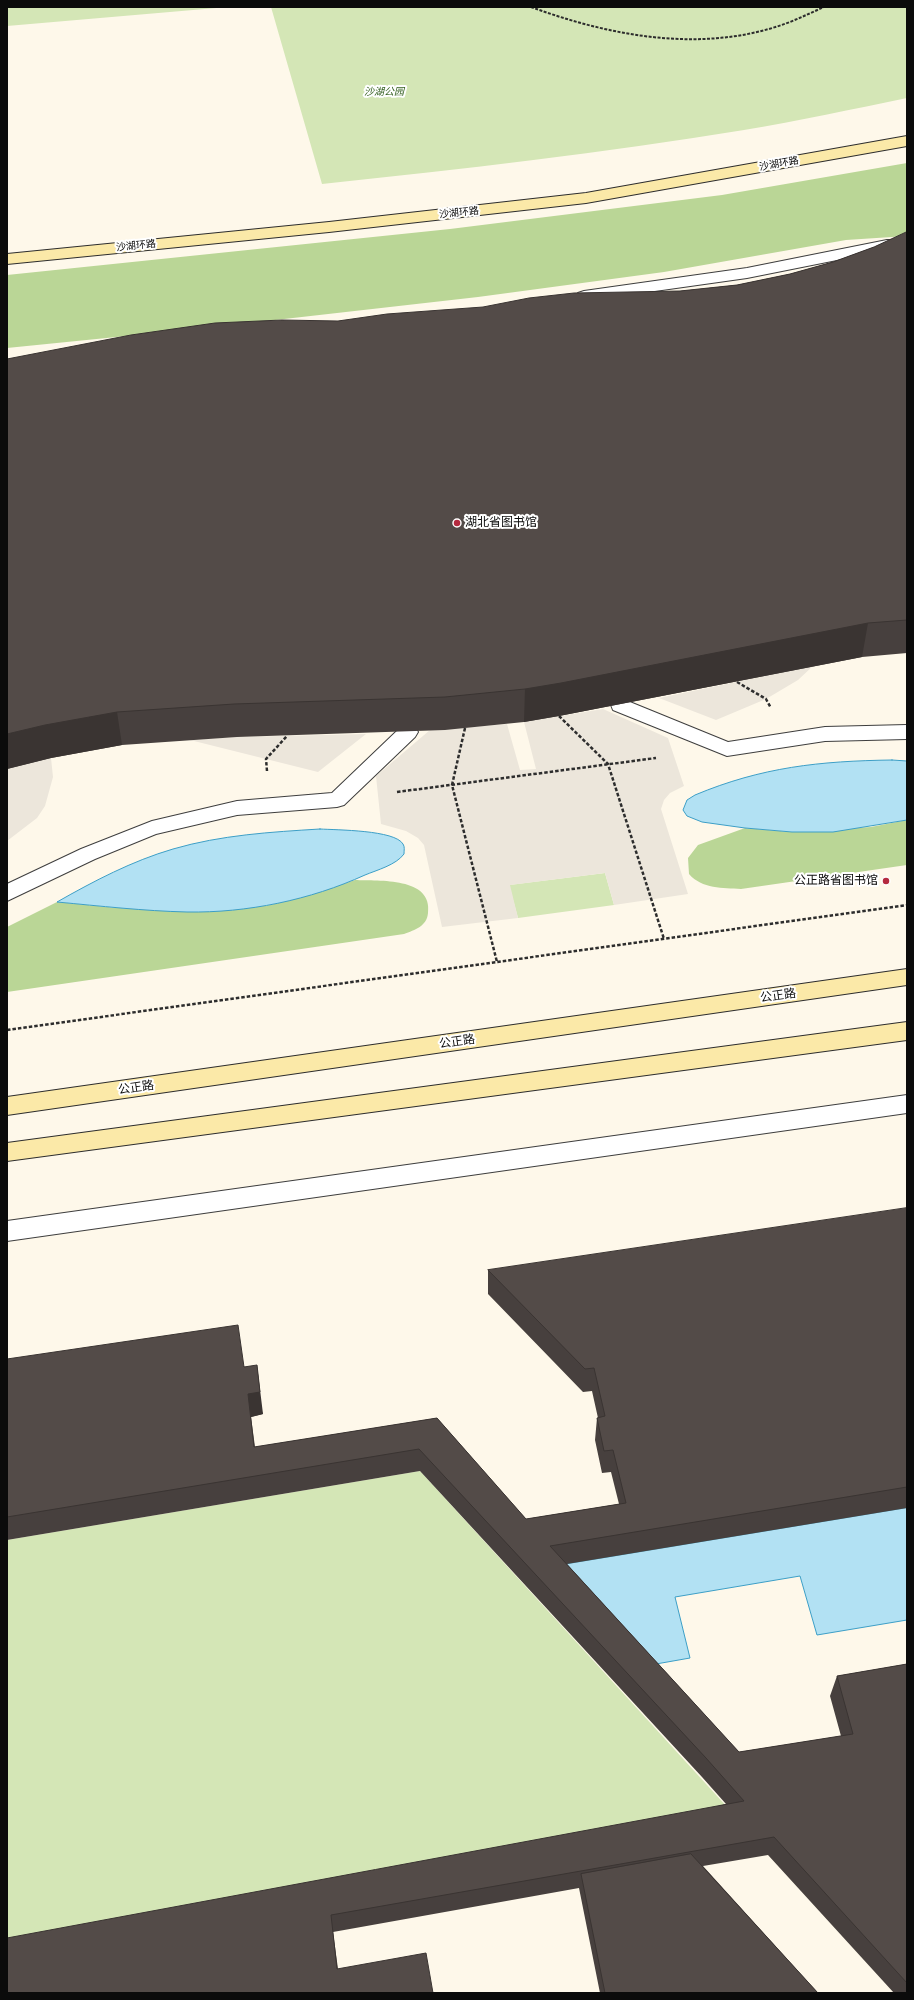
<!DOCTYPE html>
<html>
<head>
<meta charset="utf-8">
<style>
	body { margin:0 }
	#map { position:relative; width:914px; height:2000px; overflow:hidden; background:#fef8ea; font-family:Bitter,serif }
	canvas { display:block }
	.frame { position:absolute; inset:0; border:8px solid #0b0b0b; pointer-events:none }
</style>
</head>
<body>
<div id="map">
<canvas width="914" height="2000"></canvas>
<div class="frame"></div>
</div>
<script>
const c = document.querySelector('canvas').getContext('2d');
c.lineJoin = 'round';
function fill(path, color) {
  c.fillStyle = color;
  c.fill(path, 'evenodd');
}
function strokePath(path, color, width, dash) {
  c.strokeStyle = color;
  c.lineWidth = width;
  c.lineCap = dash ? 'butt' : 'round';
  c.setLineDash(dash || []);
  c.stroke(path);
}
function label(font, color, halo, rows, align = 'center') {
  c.font = font + ' Bitter,"Noto Sans SC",serif';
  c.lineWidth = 4;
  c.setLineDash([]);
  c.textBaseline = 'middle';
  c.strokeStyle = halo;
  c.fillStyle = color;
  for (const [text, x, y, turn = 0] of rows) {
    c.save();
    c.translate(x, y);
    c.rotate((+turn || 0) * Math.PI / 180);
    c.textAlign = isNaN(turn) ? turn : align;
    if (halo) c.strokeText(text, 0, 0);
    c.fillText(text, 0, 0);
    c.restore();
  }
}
const green = new Path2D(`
	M7,7H228L7,26Z
	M271,7H907V98C853,109 799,121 744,130C604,153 463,169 322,184Z
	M605,873L614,905L518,918L509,885Z
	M420,1471L739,1820L7,1956V1540Z`);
const forest = new Path2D(`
	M907,163V236L846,240L664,272L478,297L196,329L7,348V275L450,229L722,195Z
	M907,820V865L741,889C723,888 702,889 689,874L688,858L698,845L745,828L792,832L871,827Z
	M355,880C379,881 433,877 428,913C427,926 415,930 404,934L7,992V927L57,902L118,908L230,909L270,905L310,895Z`);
const plaza = new Path2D(`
	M813,666L798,680L766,699L716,720L659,698Z
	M603,709L668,738L684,786L670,793L664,800L661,809L688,894L614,905L605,873L510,885L518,918L442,927L424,845L418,838L406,831L381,824L376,776L430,730L507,724L520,770L536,769L524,722Z
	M366,734L318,772L190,740L237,737Z
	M51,758L53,777L45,806L37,818L7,841V769Z`);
const water = new Path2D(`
	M892,760L907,761V820L833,832H792L745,828L702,822L687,816L683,810L687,800L695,795C762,767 820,761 892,760Z
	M320,829C337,830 395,830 403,844C405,847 404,850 404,854C396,865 377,870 365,875C310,900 247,913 187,912C144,911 100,906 57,902C94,881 132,861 173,849C221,835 271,832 320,829Z
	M907,1508V1620L817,1635L800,1576L675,1597L690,1658L639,1667L549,1567Z`);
const pathFar1 = new Path2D(`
	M531,7C613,37 706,54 790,22C802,17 813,12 824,7`);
const path = new Path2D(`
	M737,682L766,699L771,708
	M559,716L608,764L664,939
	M465,728L452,785L497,962
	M267,771L266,759L287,736
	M397,792L656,758
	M7,1030L907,905`);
const service = new Path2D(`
	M887,240H907V250H887L747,278L584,301L578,299L576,296L578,293L584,291L747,268Z
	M620,698L728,742L825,727L907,725V739L825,741L727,756L613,710L611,705L613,700Z
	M408,725L415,727L418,732L415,737L344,805L337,807L237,815L156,834L95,859L7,901V884L81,849L152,821L237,801L332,793L401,727Z`);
const minor = new Path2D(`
	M907,1095V1113L7,1241V1221Z`);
const secondary = new Path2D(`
	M907,136V146L586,203L329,232L7,264V254L329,222L586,193Z
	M907,969V985L7,1115V1097Z
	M907,1022V1040L7,1161V1143Z`);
const wall = new Path2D(`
	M907,232V653L862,657L559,716L524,722L445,730L237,737L122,745L51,758L7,769V359L338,321L680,291L737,285L790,274L833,262L874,247Z
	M907,1208V1508L567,1564L739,1752L841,1736L830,1696L837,1676L907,1664V1993H894L768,1855L703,1866L818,1993H600L579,1888L333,1932L338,1969L433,1993H7L726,1804L702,1777L420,1471L7,1540V1359L244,1366L263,1414L251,1417L255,1447L437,1418L526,1519L619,1504L611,1472L602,1473L595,1440L597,1418H598L592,1391L583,1392L488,1294V1270Z`);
const shadedWall = new Path2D(`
	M868,623L862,657L559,716L524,722L525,689Z
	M117,712L122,745L51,758L7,769V734L45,725Z
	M257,1365L263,1414L251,1417L248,1394Z`);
const building = new Path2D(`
	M907,232V620L868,623L561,683L525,689L445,697L234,704L117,712L45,725L7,734V359L131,335L215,323L282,320L338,321L387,314L483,307L529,298L574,293L680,291L737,285L790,274L833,262L874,247Z
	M907,1208V1487L550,1546L739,1752L853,1734L837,1676L907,1664V1983L774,1837L331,1915L337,1969L426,1953L433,1993H7V1938L744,1801L706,1758L419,1449L7,1517V1359L238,1325L244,1367L257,1365L260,1392L248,1394L254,1447L437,1418L526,1519L626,1503L613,1450L604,1451L597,1418L605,1416L594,1368L585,1369L488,1270Z
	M691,1854L818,1993H605L581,1874Z`);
const markers = [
	[457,523,4,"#b42a3f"],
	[886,881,4,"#b42a3f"]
];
const farParknames = [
	["沙湖公园",384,92]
];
const farStreetnames = [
	["沙湖环路",779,164,-10],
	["沙湖环路",459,213,-6],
	["沙湖环路",136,246,-6]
];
const poiNames = [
	["湖北省图书馆",465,523],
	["公正路省图书馆",878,881,"right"]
];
const streetNames = [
	["公正路",778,996,-8],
	["公正路",457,1042,-8],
	["公正路",136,1088,-8]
];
fill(green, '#d4e6b6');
fill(forest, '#bad696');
fill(plaza, '#ece6db');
fill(water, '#b2e1f3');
strokePath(water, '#3c9ec6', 1);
strokePath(service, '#3e3e3e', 2);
strokePath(minor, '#3e3e3e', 2);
strokePath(secondary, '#2d2d2d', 2);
strokePath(pathFar1, '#2d2d2d', 2, [3, 1.5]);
strokePath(path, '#2d2d2d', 2.5, [3.5, 2]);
fill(service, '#fff');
fill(minor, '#fff');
fill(secondary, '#fbe9a8');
fill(wall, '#47403e');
fill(shadedWall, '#3a3432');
fill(building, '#534b48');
strokePath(building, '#3a3432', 1);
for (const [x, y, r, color] of markers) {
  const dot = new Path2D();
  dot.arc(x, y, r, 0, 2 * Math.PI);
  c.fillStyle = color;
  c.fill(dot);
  strokePath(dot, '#fff', 1.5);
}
label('italic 10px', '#335f1f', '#fff', farParknames);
label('10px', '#0b0b0b', '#fff', farStreetnames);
label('12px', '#0b0b0b', '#fff', poiNames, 'left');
label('12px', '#0b0b0b', '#fff', streetNames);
</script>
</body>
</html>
